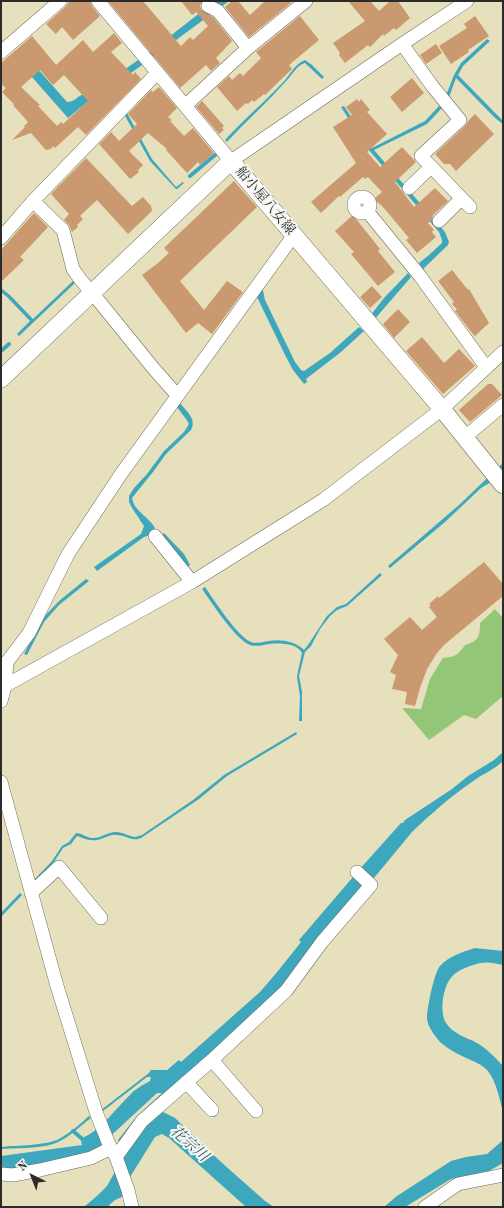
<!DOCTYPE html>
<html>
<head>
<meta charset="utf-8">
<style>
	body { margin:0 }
	#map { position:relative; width:504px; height:1208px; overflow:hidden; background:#e7e0bc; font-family:"Old Standard TT",serif }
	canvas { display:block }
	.frame { position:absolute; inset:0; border:2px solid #2b2b2b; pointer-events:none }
	.north { position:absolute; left:12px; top:1156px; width:40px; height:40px; -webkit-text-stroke:3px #f6f6f2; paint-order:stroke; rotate:317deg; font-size:11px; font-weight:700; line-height:16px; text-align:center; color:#2b2b2b }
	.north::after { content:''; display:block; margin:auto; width:14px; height:18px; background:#2b2b2b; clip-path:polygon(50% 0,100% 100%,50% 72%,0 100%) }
</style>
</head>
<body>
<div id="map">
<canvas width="504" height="1208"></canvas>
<div class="frame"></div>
<div class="north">N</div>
</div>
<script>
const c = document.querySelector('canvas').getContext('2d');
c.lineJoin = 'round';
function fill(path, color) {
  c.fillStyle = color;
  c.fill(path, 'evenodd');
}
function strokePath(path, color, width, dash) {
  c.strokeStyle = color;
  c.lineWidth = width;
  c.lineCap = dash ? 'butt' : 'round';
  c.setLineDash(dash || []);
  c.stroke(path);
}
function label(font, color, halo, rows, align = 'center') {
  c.font = font + ' "Old Standard TT","Noto Serif JP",serif';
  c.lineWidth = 4;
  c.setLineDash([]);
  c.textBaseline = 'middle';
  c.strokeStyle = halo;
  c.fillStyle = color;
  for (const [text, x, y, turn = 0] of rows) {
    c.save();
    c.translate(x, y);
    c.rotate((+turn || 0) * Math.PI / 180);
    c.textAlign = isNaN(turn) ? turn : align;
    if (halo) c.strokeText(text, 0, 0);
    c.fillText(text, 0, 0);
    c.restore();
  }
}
const green = new Path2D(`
	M495,609L503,618V696L476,719L464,715L429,740L402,708L421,709L430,679L443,658C455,657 458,655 465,645C479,641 480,636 480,623Z`);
const water = new Path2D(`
	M215,1H229L145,63L114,85L104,88L68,118L24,68H37L67,102C74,102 77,97 83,94C131,70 173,33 215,1Z
	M487,39L490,41L463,66L458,75L503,121V124L495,118L456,78L448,100L445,98L454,75L461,63Z
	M305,60L312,65L324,77L322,79L305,63C296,66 293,74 287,80C268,102 246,121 227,142L225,140C244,119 266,101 285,80C292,72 295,64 305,60Z
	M344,106L372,148L425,121L439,106L442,108L427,124L374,150L445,232L449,242L448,245L423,269L419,263L429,255L442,243V240L439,232L368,149L341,107Z
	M127,113L152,159L176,187L183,182L184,183L177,189H176L150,161L124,114Z
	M408,273L411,277L374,320L370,316L384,298Z
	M73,281L75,283L19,336L17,334L30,321L7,297L1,292V288L10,295L33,319Z
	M262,286L265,300L295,362L301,370L304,371L330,353L359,327L364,331L341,352L306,379L307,382L304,384L293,370L285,355L256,295Z
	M180,403C187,412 197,419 191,430L166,454L153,472L132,498C134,511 149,517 155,528L154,534L144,537L97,571L94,567L141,534L144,526L132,508L129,502V496L134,488L147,474L164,451L184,432L189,424L186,419L177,407Z
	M503,463V475L481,488L445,522L390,568L388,566L459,505Z
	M164,533L184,554L190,565L188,567L161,537Z
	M380,573L382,575L347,606L337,610L330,616L320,629L311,646L305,652L299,676L302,692V721H299L300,696L297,677L298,671L302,653C297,643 279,643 269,644C263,645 256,647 250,645C235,639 212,603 202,589L205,587C214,600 237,636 251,642C256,644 263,642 269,641C280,639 295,641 304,650L308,645L327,616L337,607L346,604Z
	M86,579L89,581L59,605L44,622L27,655L24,654L42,619L59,601Z
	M296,732L297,734L227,776L199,799L141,838C131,842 126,835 117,835C111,834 107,837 101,839C92,842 85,839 77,836L71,844L63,848L54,862L36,880L35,879L52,861L62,846L69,842L76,833C81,833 86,837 91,838C100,839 107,832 116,832C123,832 128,836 135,837L142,835L193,800L224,775Z
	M503,752V761C494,770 482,774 472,782C452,795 430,815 412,832L287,983L120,1142L118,1140L137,1116L162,1093H157L104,1142V1146L96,1152L29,1169L1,1170V1156L82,1145L81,1142L84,1137C100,1131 116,1108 130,1095C135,1089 143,1085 150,1081L151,1077H147L103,1111L101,1110L149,1073L151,1070H167L179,1060L181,1062L260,992L278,971L301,942L299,940L359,870L401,823H403L405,820L452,789L468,776L494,760Z
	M20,893L22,895L1,917V913Z
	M475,948L503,951V965C489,962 484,961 470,966C452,972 446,981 443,999C442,1006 442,1017 446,1023C453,1034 466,1037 477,1043C487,1049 494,1056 502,1065L503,1067V1113C500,1100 496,1080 487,1070C479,1062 467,1059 458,1054C452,1051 445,1046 440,1042C435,1036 427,1026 427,1018C427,1008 434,973 440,966C449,956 463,952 475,948Z
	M163,1112L175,1118L221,1162L265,1201L274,1207H246L169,1138L162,1134L155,1137L130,1177L124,1196L115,1200L107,1207H84L98,1195L107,1186L132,1141L156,1114Z
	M89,1116L91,1118C80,1126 70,1137 58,1142C44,1149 16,1148 1,1149V1147C18,1145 44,1146 59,1139C70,1133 80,1124 89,1116Z
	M503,1136V1163L489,1171L451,1179L405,1207H384L397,1196L451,1161L466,1157L487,1154L502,1141Z`);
const stream = new Path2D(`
	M190,176L215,155
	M1,351L9,344
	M73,1131L87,1143`);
const building = new Path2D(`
	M70,1H90L92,6L100,16L73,40L62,27L56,34L46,24L65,7Z
	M108,1H143L181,46L190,37L193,40L208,26L196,12L192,15L181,1H202L200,6L202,11L213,17L232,41L216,58L220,63L211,71L206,65L180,88Z
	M232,1H238L250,15L265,1H289L291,3L249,37L225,7Z
	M348,1H370L379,11L390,1H398L410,18L396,30L394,28L384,36L383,34L370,47L368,45L345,63L339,55L340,53L333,43L365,21Z
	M300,16L319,40L289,65L292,69L265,95L264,94L254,102L252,100L248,104L246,103L237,111L217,87L229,76L232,80L240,73L243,76L261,58L256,52Z
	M475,16L489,36L468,50L469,52L451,64L439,46L467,28L464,24Z
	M114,33L122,43L111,52L133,75L135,72L141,79L86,135L78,127L55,148L53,146L51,149L46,150L31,133L12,140L25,127L24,126L28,122L13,105L14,104L2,92L6,88L1,84V63L32,36L56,65L83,40L93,52ZM40,70L53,85L64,75L88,101L63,124L61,122L57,126L38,106L40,105L21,87Z
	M436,44L442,53L426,64L420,55Z
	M412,78L424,93L402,112L390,97Z
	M159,87L177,108L168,117L172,120L170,121L184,136L193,128L214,153L200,165L198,162L187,173L166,150L167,149L148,133L129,151L143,165L138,170L139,172L130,179L99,144L111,132L119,141L137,124L128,114L151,90L153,92Z
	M357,99L359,102L361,99L370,110L367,112L387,134L367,152L380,167L402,147L416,162L395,182L414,207L435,188L448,201L433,215L431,221L428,223L434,230L432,232L436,237L417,253L406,240L409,238L383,207L374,199L382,192L368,177L365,179L363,177L340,197L339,196L321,213L311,202L356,163L333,127L352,115L346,107Z
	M202,101L224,126L222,128L224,130L219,134L196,107Z
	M475,114L494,134L456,171L450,164H444L435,154L465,126L468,121Z
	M86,158L132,206L143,197L151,206L152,211L128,234L97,200L80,216L83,219L77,225L78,227L72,232L69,225L64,220L69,214L51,194Z
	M234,181L257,207L180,281L204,310L227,281L243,292L212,334L198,323L186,333L142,275L158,263L169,253L164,248Z
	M34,213L48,227L20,257L24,260L1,282V250Z
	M353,215L380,249L378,251L395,272L378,286L351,254L354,252L335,231Z
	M452,270L468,290L469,289L489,323L475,336L472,333L455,311L457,309L452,304L454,302L438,281Z
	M372,286L382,297L370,308L360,297Z
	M398,309L410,322L394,338L383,324Z
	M422,337L444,363L459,349L475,366L443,394L406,351Z
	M488,384H492L502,395L470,422L459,410Z
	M484,562L503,584V596L444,645L437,653L427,669L420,688L415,706L405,704L407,692L392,689L396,675L390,672L398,655L384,639L410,617L422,630L437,617L429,607L431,605L429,604L438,596L439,598Z`);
const minor = new Path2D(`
	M98,1L231,161L402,44L467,1
	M208,6L218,11L248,48
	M402,44L433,87L460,120L421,156L470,207
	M1,52L60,1
	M186,105L248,48L306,1
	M409,188L431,167
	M354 205a8 8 0 1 1 16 0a8 8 0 1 1-16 0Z
	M33,201L63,230L73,269L80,279L98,300L154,369L177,395
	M367,211L420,276L486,367
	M439,221L461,199
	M1,238L33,201L157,73
	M465,437L503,405
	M155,536L192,582
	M1,688L192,582L323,500L442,409L503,352
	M1,701L5,686L7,662L29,633L68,554L121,474L294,235
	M1,782L57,986L96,1112L108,1142L116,1157L128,1190L132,1207
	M31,893L59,867L101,918
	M212,1060L256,1111
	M186,1082L212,1110
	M116,1157L142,1121L212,1060L286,991L322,942L371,885L357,872
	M1,1174L13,1175L40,1170L91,1158L111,1148
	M425,1207L458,1184L503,1175`);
const major = new Path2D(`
	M1,379L231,161L442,409L503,485`);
const streetNames = [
	["船小屋八女線",265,201,50]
];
const waterNames = [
	["花宗川",189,1144,41]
];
fill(green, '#93c677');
fill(water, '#3da8bd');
strokePath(stream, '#3da8bd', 4);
fill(building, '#ca996f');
strokePath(minor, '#6d6a5e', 14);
strokePath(major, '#6d6a5e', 18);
strokePath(minor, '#fff', 13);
strokePath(major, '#fff', 17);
label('14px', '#2b2b2b', '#f6f6f2', streetNames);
label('italic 15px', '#325d65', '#f6f6f2', waterNames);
</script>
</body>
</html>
